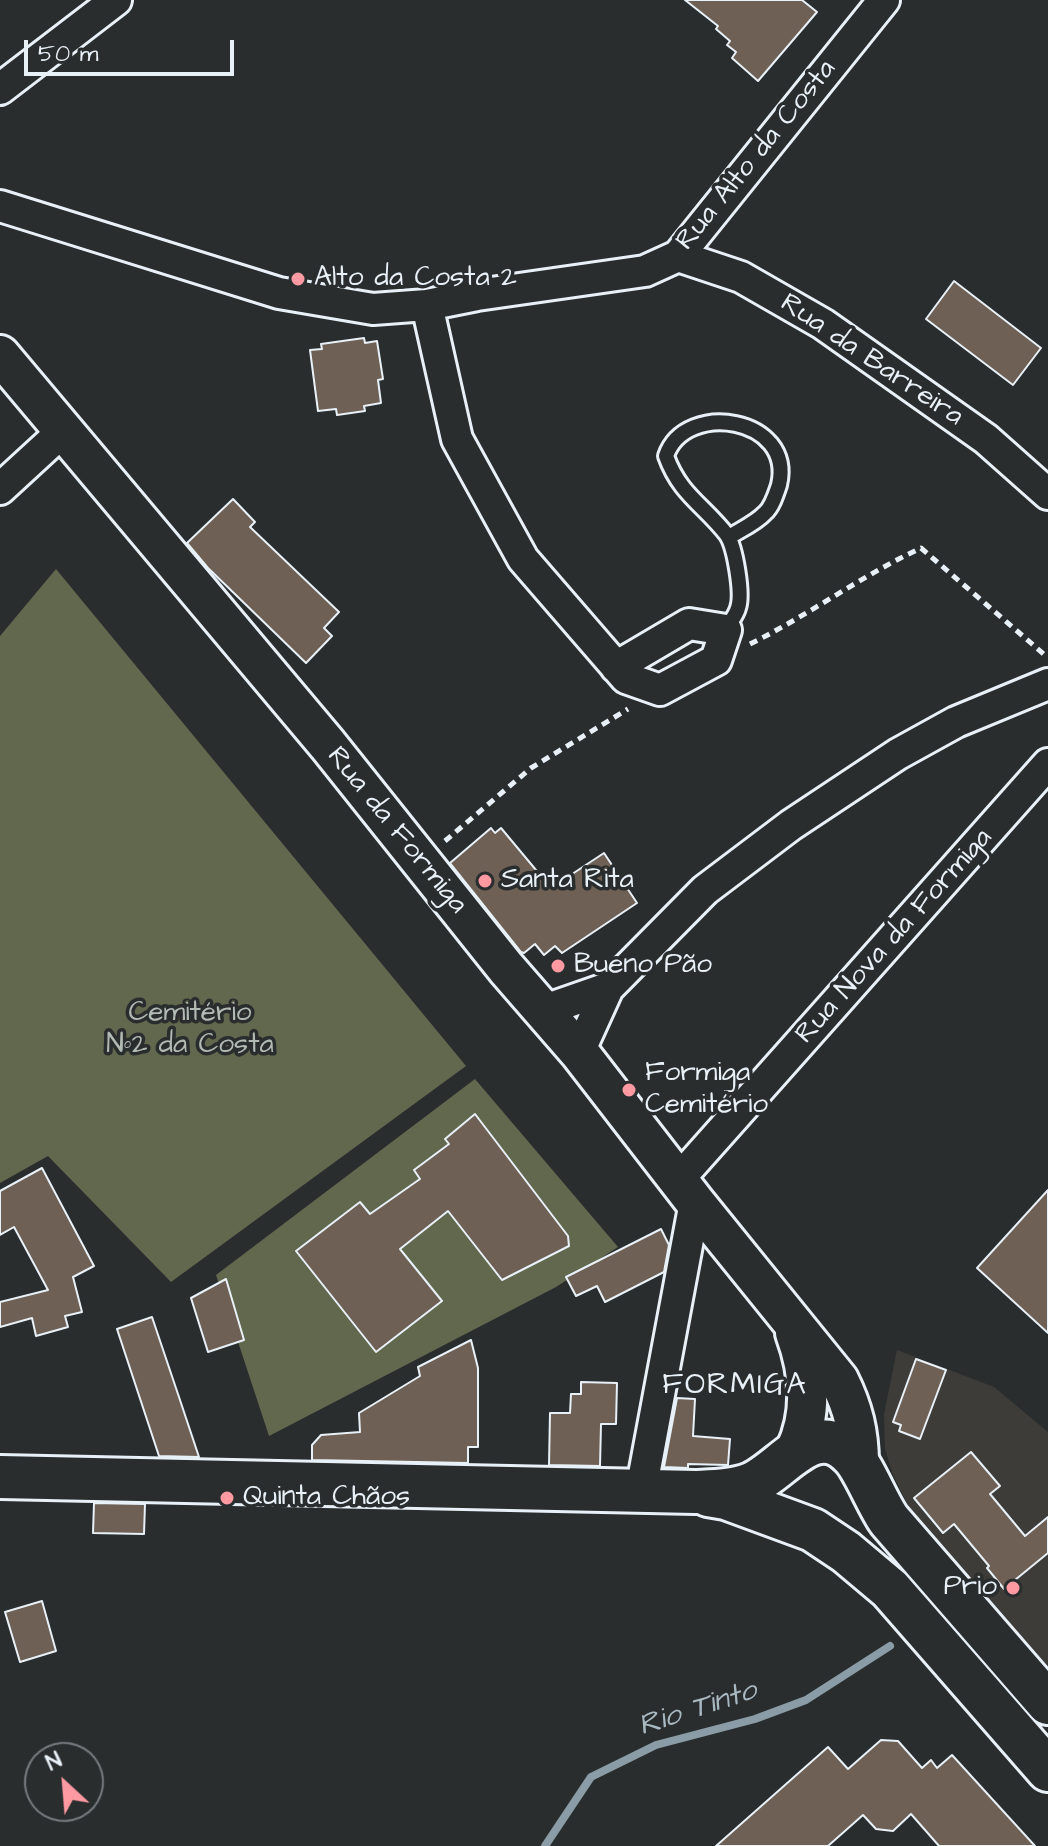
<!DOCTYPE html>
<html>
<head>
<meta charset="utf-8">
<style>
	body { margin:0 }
	#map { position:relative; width:1048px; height:1846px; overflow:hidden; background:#2a2d2e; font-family:"Architects Daughter",sans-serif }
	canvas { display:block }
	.north { position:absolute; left:24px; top:1742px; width:80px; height:80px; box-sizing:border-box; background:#2a2d2e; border:2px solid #767b7f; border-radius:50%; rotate:334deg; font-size:22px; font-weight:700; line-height:32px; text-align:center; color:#e8f1f8 }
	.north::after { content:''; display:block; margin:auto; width:28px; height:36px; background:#ff9aa2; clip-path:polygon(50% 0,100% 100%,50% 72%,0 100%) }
	.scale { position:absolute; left:24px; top:40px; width:210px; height:36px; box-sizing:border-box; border:4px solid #e8f1f8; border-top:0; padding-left:10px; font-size:24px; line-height:28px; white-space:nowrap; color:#e8f1f8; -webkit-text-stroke:6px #2a2d2e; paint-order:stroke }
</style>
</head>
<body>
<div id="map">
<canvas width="1048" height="1846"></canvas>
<div class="north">N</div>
<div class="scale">50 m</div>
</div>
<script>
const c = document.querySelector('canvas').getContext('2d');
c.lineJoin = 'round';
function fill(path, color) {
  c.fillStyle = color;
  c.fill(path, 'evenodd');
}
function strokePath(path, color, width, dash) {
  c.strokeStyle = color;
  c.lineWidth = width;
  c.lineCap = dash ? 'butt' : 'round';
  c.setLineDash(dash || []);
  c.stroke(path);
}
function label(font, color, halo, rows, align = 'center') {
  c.font = font + ' "Architects Daughter",sans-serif';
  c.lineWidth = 7;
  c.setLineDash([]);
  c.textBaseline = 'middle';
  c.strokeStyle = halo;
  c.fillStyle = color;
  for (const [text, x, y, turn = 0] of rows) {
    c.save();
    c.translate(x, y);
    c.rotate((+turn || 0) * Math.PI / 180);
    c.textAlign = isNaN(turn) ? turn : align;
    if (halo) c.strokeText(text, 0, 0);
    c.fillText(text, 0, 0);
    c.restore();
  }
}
const built = new Path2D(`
	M897,1350L994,1387L1048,1432V1669L909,1507L893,1475L885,1449L884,1414Z`);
const green = new Path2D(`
	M56,569L466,1066L171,1282L48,1156L0,1183V636Z
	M475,1079L618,1247L556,1287L269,1436L216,1275Z`);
const stream = new Path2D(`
	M545,1846L591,1777L656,1745L755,1719L806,1700L890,1646`);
const building = new Path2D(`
	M685,0H802L817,12L758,81L732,58L736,52L727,45L730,41L716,29L718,26Z
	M954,281L1041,348L1013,385L926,319Z
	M364,338L365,343L377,341L383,379L378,380L381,403L364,406L365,411L337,415L336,409L318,411L310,350L322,349L321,344Z
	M233,499L255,522L250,527L339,612L324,628L332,636L306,663L208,568L187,543Z
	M491,828L495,833L501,828L551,888L604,853L637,903L562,953L555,946L544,955L535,944L524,953L521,952L450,863Z
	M475,1114L568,1236L569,1246L502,1280L448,1211L400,1249L442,1301L376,1352L296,1251L360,1202L370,1214L420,1179L414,1170L449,1144L445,1139Z
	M42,1168L94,1266L73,1277L82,1312L65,1316L68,1327L36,1336L32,1318L0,1327V1302L48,1290L14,1227L0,1235V1191Z
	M1048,1190V1333L977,1268Z
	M661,1229L669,1245L664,1272L605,1302L597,1286L576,1296L566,1277Z
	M226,1279L244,1340L208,1352L191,1298Z
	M152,1317L180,1400L199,1457L159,1456L117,1329Z
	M471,1340L478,1368V1447H468V1463L312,1460V1445L321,1435L360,1432L359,1413L420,1376L418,1367Z
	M916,1359L946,1370L920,1439L899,1431L901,1425L893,1422Z
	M581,1382L617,1383L616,1424H601L600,1466L549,1465L550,1413H570L571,1394H581Z
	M677,1398L695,1399L693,1436L730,1439L728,1465L688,1464V1468L664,1467Z
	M971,1452L1000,1486L990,1494L1025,1536L1048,1517V1553L1004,1589L987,1568L989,1566L954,1524L943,1533L914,1498Z
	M94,1503L145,1504L144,1534L93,1533Z
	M42,1601L56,1651L20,1662L5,1612Z
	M881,1740L898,1741L922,1768L931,1760L937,1768L952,1755L1035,1846H939L911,1814L893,1831L876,1829L863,1815L828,1846H716L828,1747L848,1769Z`);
const path = new Path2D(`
	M750,644C809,615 861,576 921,548L1046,656
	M445,841L531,768L628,709`);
const service = new Path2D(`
	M726,630C729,623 736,616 738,608C743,594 735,547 727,535C704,505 680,495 666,456C685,400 795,417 779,485C776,494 772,507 765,513C756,523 740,530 729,537`);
const minor = new Path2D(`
	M0,89L116,0
	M0,206L279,293L373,309L427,305L477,295L645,271L678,256L884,0
	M678,256L741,277L823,324L986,439L1048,494
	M427,305L457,439L523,559L626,678L660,690L716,660L726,630L689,624L616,667
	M0,489L63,431
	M542,1011L608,988
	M579,1052L608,988L705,890L791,825L898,754L956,722L1048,684
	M678,1180L1048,764
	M641,1491L695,1202`);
const tertiary = new Path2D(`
	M0,355L328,745L506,968L579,1052L695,1202L839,1380C853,1408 859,1432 859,1464
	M795,1451C813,1413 809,1371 795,1333`);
const secondary = new Path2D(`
	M0,1477L695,1492C714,1491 733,1491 751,1484C783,1471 814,1416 852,1456C864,1468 877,1503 889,1520L1048,1703
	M708,1495L726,1498L813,1530L846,1552L890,1589L1048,1770`);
const markers = [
	[298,279,8,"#ff9aa2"],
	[485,881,8,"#ff9aa2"],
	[558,966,8,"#ff9aa2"],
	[629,1090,8,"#ff9aa2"],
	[227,1498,8,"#ff9aa2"],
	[1013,1588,8,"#ff9aa2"]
];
const streetNames = [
	["Rua Alto da Costa",757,156,-51],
	["Rua da Barreira",871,361,34],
	["Rua da Formiga",396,831,51],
	["Rua Nova da Formiga",895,937,-48]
];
const poiNames = [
	["Alto da Costa 2",314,279],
	["Santa Rita",501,881],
	["Bueno Pão",574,966],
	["Formiga",645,1074],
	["Cemitério",645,1106],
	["Quinta Chãos",243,1498],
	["Prio",997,1588,"right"]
];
const parkNames = [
	["Cemitério",190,1014],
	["Nº2 da Costa",190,1046]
];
const neighbourhoodNames = [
	["FORMIGA",735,1387]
];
const waterNames = [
	["Rio Tinto",698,1710,-18]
];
fill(built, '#3e3c39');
fill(green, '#62684e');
strokePath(stream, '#8a9da6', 8);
fill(building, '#6e6054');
strokePath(building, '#e8f1f8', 2);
strokePath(service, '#e8f1f8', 20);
strokePath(minor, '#e8f1f8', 36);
strokePath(tertiary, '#e8f1f8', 44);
strokePath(secondary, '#e8f1f8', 48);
strokePath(path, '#e8f1f8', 5, [8, 6]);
strokePath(service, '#2a2d2e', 14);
strokePath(minor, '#2a2d2e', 30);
strokePath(tertiary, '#2a2d2e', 38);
strokePath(secondary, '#2a2d2e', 42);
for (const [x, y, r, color] of markers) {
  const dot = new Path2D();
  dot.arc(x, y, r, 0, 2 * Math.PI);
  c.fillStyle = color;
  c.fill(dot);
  strokePath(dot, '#2a2d2e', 3);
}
label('28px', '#e8f1f8', '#2a2d2e', streetNames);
label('28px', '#e8f1f8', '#2a2d2e', poiNames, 'left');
label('28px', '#b2bab4', '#2a2d2e', parkNames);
c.letterSpacing = '2px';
label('30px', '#e8f1f8', '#2a2d2e', neighbourhoodNames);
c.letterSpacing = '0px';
label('italic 30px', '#a9b9c2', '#2a2d2e', waterNames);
</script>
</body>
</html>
